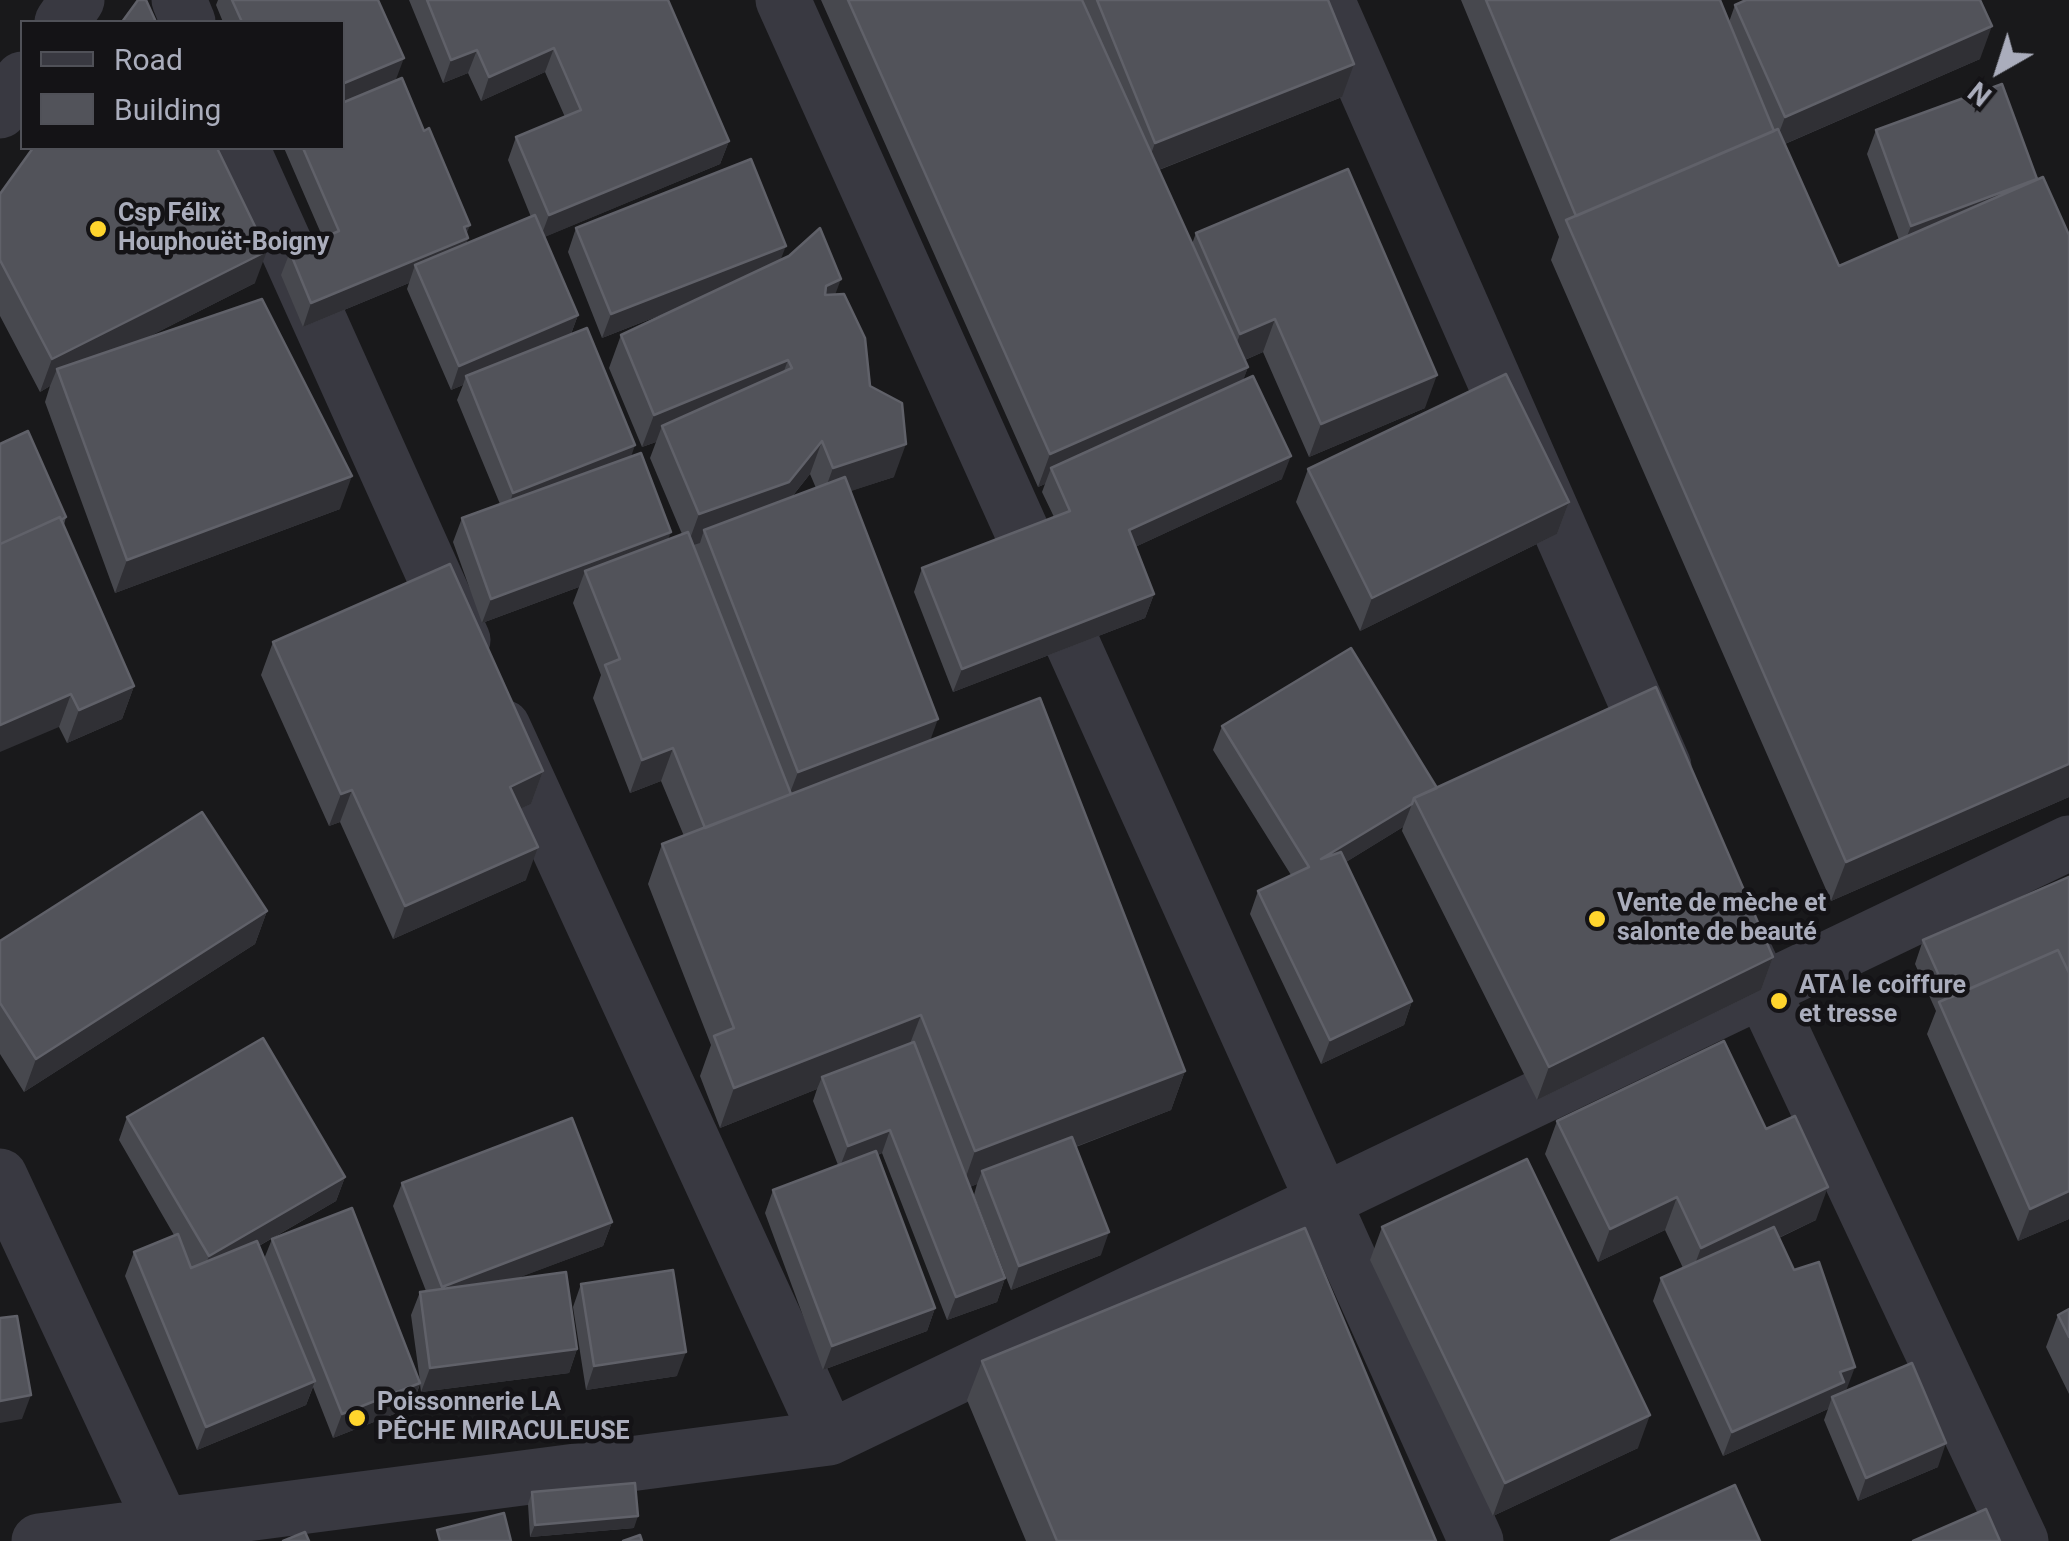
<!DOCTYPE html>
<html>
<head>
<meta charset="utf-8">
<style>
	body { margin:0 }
	#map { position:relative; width:2069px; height:1541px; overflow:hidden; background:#19191b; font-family:Roboto,sans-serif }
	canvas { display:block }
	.legend { position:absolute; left:20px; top:20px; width:325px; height:130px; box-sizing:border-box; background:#141316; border:2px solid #505158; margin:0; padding:12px 18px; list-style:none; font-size:30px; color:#aaadbc }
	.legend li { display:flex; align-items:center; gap:20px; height:50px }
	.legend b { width:50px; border:2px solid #505158 }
	.north { position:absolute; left:1949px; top:20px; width:100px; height:100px; -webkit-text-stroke:8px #141316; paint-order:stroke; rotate:219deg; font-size:28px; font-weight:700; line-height:40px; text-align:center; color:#aaadbc }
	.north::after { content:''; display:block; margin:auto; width:35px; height:45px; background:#aaadbc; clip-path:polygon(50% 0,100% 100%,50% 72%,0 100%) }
</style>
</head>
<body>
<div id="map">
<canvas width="2069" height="1541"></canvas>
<ul class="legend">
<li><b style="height:12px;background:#393941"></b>Road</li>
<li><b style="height:28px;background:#52535a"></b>Building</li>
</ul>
<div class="north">N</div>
</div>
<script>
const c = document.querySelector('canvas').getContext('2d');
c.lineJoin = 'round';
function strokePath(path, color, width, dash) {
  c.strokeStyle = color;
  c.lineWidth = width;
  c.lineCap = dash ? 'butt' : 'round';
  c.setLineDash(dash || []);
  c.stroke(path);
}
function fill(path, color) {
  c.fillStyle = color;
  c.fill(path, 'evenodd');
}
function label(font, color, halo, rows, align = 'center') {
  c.font = font + ' Roboto,sans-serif';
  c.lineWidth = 9;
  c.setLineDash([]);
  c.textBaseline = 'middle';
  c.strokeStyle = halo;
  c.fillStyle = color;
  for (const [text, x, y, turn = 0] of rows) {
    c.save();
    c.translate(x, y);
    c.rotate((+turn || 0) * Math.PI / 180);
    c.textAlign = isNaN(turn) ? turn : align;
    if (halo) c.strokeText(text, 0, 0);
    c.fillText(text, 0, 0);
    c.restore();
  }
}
const minor = new Path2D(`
	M179,0L188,22
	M783,0L1476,1541
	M1327,0L1664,766
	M62,22L77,0
	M0,111L22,79
	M242,148L463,640
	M503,727L829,1438
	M1746,955L2021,1541
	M0,1176L170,1541
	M39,1541L829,1438L2069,843`);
const wall = new Path2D(`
	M218,0H378L395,81L424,131L470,225L466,233L468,238L466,244L531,217L508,160L516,137L565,117L545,72L481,101L468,73L443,83L409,0H668L729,141L720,164L544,237L578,315L571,334L631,456L668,539L682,534L650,458L656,442L642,447L609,368L621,335L681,307L602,338L568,252L576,228L780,260L835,294L870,386L894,477L850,491L930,741L1185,1071L1171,1110L1076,1147L1101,1255L1011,1290L974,1195L977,1184L970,1187L1005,1278L997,1302L947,1320L882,1153L878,1155L935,1308L927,1331L823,1370L765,1213L773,1190L838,1165L813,1101L817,1089L720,1128L700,1076L711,1045L648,884L662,844L684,836L661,781L630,793L593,698L601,675L573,603L579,587L482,623L453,542L462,518L500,504L457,400L463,385L451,390L407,289L409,283L303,327L281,275L290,252L323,238L284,148H342V22H223L216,5ZM810,474L816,488L791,498Z
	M821,0H1328L1342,97L1159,170L1192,244L1196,233L1425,408L1309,457L1263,352L1245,360L1248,367L1243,380L1282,479L1135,547L1154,594L1145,618L953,692L914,592L922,568L1054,517L1042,492L1045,484L1038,487Z
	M1461,0H1720L1729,22L1735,5L1980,59L1785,144L1839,266L1899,240L1867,154L1876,130L2002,84L2069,797L1831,901L1551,260L1559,237Z
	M0,194L255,283L144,339L340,509L115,593L45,402L50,386L40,392L0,316Z
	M0,444L66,517L64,525L134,686L122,719L67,743L59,727Z
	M1308,469L1569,502L1557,534L1360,631L1296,502Z
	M273,642L543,771L531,804L520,809L526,880L393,939L340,822L329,826L261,675Z
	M1222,726L1437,788L1773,957L1761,990L1537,1100L1402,831L1403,827L1346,862L1412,1001L1404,1025L1321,1064L1250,914L1258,891L1291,875L1213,750Z
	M2069,877V1219L2018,1241L1927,1034L1936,1011L1915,964L1923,940Z
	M267,911L255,944L24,1092L0,1054V941Z
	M127,1117L345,1177L336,1201L259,1246L264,1259L272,1239L420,1381L411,1315L420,1292L426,1291L393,1206L402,1183L612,1222L603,1246L517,1278L577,1349L569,1373L421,1392L420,1384L412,1407L333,1438L313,1387L306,1405L197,1450L125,1276L134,1252L174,1235L119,1140Z
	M1557,1121L1766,1129L1816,1220L1779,1238L1846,1391L1938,1467L1858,1501L1824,1420L1828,1409L1723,1456L1653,1301L1661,1278L1683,1268L1665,1230L1598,1262L1545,1154Z
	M1382,1227L1638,1448L1493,1516L1370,1260Z
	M581,1284L677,1376L586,1390L573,1307Z
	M2069,1309V1394L2046,1347L2058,1315Z
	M982,1361L1436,1541H1026L967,1400Z
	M532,1492L634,1528L530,1537L528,1504Z`);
const shadedWall = new Path2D(`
	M1992,26L1980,59L1773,149L1785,117Z
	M554,48L545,72L481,101L489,77Z
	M477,50L468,73L443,83L451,60Z
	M404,58L395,82L342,104V84Z
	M1354,64L1342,97L1143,176L1155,143Z
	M729,141L720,164L540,239L549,215Z
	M2037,179L1902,249L1911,226Z
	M470,225L464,240L468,238L460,262L415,265L409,283L303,327L311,303Z
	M786,246L777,269L602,338L611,314Z
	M267,251L255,283L61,381L57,369L50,386L40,392L52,359Z
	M841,279L829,311L814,318L826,286Z
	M578,315L569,339L466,376L463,385L451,390L459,366Z
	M1275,319L1263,352L1228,367L1240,334Z
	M788,360L776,393L662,426L656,442L642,447L654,415Z
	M1248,367L1236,400L1051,468L1045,484L1038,487L1050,454Z
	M1437,375L1425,408L1309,457L1321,424Z
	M822,441L810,474L778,514L704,530L700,543L687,547L699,514Z
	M906,444L894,477L821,501L833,468Z
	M635,445L627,469L505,517L513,493Z
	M1291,456L1282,479L1120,554L1129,530Z
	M352,476L340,509L115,593L127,560Z
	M1569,502L1557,534L1360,631L1372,598Z
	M671,532L662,556L585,571L579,587L482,623L491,599Z
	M1154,594L1145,618L953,692L962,669Z
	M134,686L122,719L67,743L79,710Z
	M71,694L59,727L0,752V725Z
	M938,719L926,752L788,798L798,772Z
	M673,748L661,781L630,793L642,760Z
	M2069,764V797L1831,901L1846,862Z
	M543,771L531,804L498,819L510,787Z
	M352,790L340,822L329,826L341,794Z
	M1412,804L1403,827L1312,883L1321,859Z
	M538,847L526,880L393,939L405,906Z
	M267,911L255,944L24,1092L36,1059Z
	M1773,957L1761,990L1537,1100L1549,1067Z
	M1412,1001L1404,1025L1321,1064L1330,1040Z
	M921,1015L906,1054L822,1077L817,1089L720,1128L734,1088Z
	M1185,1071L1171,1110L986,1181L982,1171L977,1184L961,1191L975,1151Z
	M890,1130L882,1153L839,1169L848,1146Z
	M345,1177L336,1201L200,1280L209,1256Z
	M1828,1187L1816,1220L1689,1280L1701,1248Z
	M2069,1191V1219L2018,1241L2030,1209Z
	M1677,1197L1665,1230L1598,1262L1610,1229Z
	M612,1222L603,1246L433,1310L442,1287Z
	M1109,1232L1101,1255L1011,1290L1019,1266Z
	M1005,1278L997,1302L947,1320L956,1297Z
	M935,1308L927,1331L823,1370L832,1346Z
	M577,1349L569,1373L421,1392L430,1368Z
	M686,1352L677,1376L586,1390L594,1366Z
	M1855,1367L1846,1391L1832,1397L1828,1409L1723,1456L1732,1432L1840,1372Z
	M315,1381L306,1405L197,1450L206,1427Z
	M420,1383L412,1407L333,1438L342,1414Z
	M31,1395L22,1419L0,1423V1401Z
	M1650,1415L1638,1448L1493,1516L1505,1483Z
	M1946,1443L1938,1467L1858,1501L1866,1478Z
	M638,1516L634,1528L530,1537L535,1525Z`);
const building = new Path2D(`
	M138,0H146L156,22H122Z
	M232,0H378L404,58L342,84V22H242Z
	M427,0H668L729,141L549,215L516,137L581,110L554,48L489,77L477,50L451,60Z
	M848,0H1082L1248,367L1050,454Z
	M1097,0H1328L1354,64L1155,143Z
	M1486,0H1720L1774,131L1576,216Z
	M1746,0H1980L1992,26L1785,117L1735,5Z
	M402,78L424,131L429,128L470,225L464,227L468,238L311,303L290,252L339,231L303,148H342V103Z
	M2002,84L2037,179L1911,226L1876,130Z
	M1778,129L1839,266L2043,177L2069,235V764L1846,862L1566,220Z
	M33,148H217L267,251L52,359L0,260V194Z
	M751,159L786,246L611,314L576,228Z
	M1348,169L1437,375L1321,424L1275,319L1240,334L1196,233Z
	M535,215L578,315L459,366L415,265Z
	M820,228L841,279L826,286L825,295L844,294L865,338L870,386L902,403L906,444L833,468L822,441L789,482L699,514L662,426L792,368L788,360L654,415L621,335L789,256Z
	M262,299L352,476L127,560L57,369Z
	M587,328L635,445L513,493L466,376Z
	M1506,374L1569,502L1372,598L1308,469Z
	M1253,376L1291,456L1129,530L1154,594L962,669L922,568L1070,511L1051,468Z
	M28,431L66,517L61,520L60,517L0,544V444Z
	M641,453L671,532L491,599L462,518Z
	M845,477L938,719L798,772L704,530Z
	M60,517L134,686L79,710L71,694L0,725V544Z
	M688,532L791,794L705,828L673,748L642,760L605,665L620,659L585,571Z
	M450,564L543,771L510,787L538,847L405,906L352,790L341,794L273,642Z
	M1351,648L1437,788L1414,798L1412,804L1321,859L1341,852L1412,1001L1330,1040L1258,891L1309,867L1222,726Z
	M1656,687L1773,957L1549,1067L1414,798Z
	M1040,698L1185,1071L975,1151L921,1015L734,1088L714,1036L734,1028L662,844Z
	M202,812L267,911L36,1059L0,1003V941Z
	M2069,877V973L2058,950L1949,998L1923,940Z
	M2058,950L2069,973V1191L2030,1209L1939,1002Z
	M263,1038L345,1177L209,1256L127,1117Z
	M1724,1041L1766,1129L1795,1116L1828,1187L1701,1248L1677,1197L1610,1229L1557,1121Z
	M914,1042L1005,1278L956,1297L890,1130L848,1146L822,1077Z
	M572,1118L612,1222L442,1287L402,1183Z
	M1072,1137L1109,1232L1019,1266L982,1171Z
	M876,1151L935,1308L832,1346L773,1190Z
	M1527,1159L1650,1415L1505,1483L1382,1227Z
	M352,1208L420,1383L342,1414L272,1239Z
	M1774,1227L1794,1270L1819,1262L1855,1367L1840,1372L1844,1382L1732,1432L1661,1278Z
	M1305,1228L1436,1541H1057L982,1361Z
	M178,1234L191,1268L257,1241L315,1381L206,1427L134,1252Z
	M673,1270L686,1352L594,1366L581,1284Z
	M566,1272L577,1349L430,1368L420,1292Z
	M2069,1309V1337L2058,1315Z
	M17,1316L31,1395L0,1401V1318Z
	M1912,1363L1946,1443L1866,1478L1832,1397Z
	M635,1483L638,1516L535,1525L532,1492Z
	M1735,1485L1760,1541H1611Z
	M1986,1509L2000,1541H1913Z
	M504,1513L511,1541H440L437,1530Z
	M305,1532L309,1541H283Z
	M640,1535L642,1541H623Z`);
const markers = [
	[98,229,10,"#ffd52d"],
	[1597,919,10,"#ffd52d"],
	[1779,1001,10,"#ffd52d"],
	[357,1418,10,"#ffd52d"]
];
const poiNames = [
	["Csp Félix",118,215],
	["Houphouët-Boigny",118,244],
	["Vente de mèche et",1617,905],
	["salonte de beauté",1617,934],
	["ATA le coiffure",1799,987],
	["et tresse",1799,1016],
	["Poissonnerie LA",377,1404],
	["PÊCHE MIRACULEUSE",377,1433]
];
strokePath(minor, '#393941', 55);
fill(wall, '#47484e');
fill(shadedWall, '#303035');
fill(building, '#52535a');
strokePath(building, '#606169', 2.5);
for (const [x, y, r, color] of markers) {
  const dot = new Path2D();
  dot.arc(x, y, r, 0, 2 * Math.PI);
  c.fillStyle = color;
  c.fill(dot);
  strokePath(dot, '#141316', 4);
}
label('bold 25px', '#aaadbc', '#141316', poiNames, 'left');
</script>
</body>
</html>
